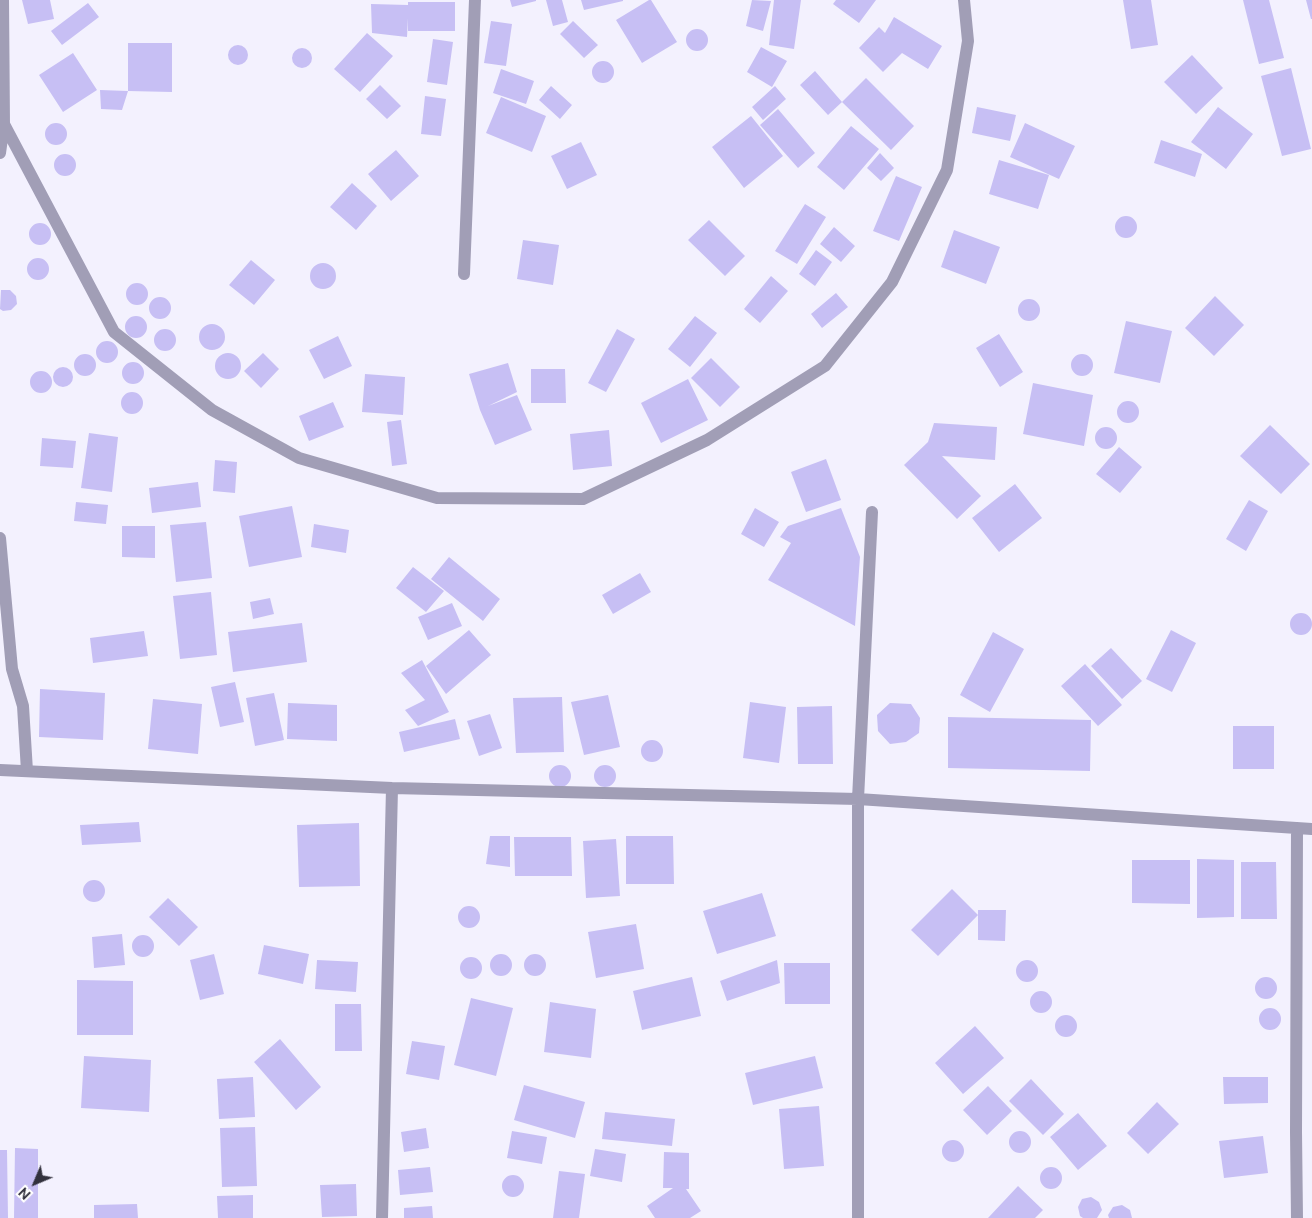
<!DOCTYPE html>
<html>
<head>
<meta charset="utf-8">
<style>
	body { margin:0 }
	#map { position:relative; width:1312px; height:1218px; overflow:hidden; background:#f3f1fe; font-family:Ubuntu,sans-serif }
	canvas { display:block }
	.north { position:absolute; left:10px; top:1158px; width:50px; height:50px; -webkit-text-stroke:4px #fff; paint-order:stroke; rotate:225deg; font-size:14px; font-weight:700; line-height:20px; text-align:center; color:#32313d }
	.north::after { content:''; display:block; margin:auto; width:18px; height:22px; background:#32313d; clip-path:polygon(50% 0,100% 100%,50% 72%,0 100%) }
</style>
</head>
<body>
<div id="map">
<canvas width="1312" height="1218"></canvas>
<div class="north">N</div>
</div>
<script>
const c = document.querySelector('canvas').getContext('2d');
c.lineJoin = 'round';
function fill(path, color) {
  c.fillStyle = color;
  c.fill(path, 'evenodd');
}
function strokePath(path, color, width, dash) {
  c.strokeStyle = color;
  c.lineWidth = width;
  c.lineCap = dash ? 'butt' : 'round';
  c.setLineDash(dash || []);
  c.stroke(path);
}
const building = new Path2D(`
	M22,0H50L54,19L28,24Z
	M510,0H536V1L512,7Z
	M546,0H562L568,22L553,26Z
	M581,0H623V1L584,10Z
	M649,0H651L677,42L642,63L616,20Z
	M752,0L771,1L763,31L746,26Z
	M774,0H801L794,49L769,45Z
	M836,0H876L859,23L833,4Z
	M1123,0H1151L1158,45L1131,49Z
	M1243,0H1269L1284,58L1259,64Z
	M1306,0H1312V19H1311Z
	M408,2H455V31H408V18L407,37L372,33L371,4L408,5Z
	M88,3L99,17L62,45L51,31Z
	M894,17L942,46L928,69L902,53L883,72L859,48L879,27L885,33Z
	M491,21L512,24L506,66L484,63Z
	M573,21L598,45L584,58L560,34Z
	M686 40a11 11 0 1 1 22 0a11 11 0 1 1-22 0Z
	M367,33L393,56L360,92L334,69Z
	M433,39L453,42L447,85L427,82Z
	M128,43H172V92L128,91Z
	M228 55a10 10 0 1 1 20 0a10 10 0 1 1-20 0Z
	M761,47L787,61L772,87L747,72Z
	M292 58a10 10 0 1 1 20 0a10 10 0 1 1-20 0Z
	M73,53L97,90L63,112L39,75Z
	M1192,55L1223,88L1196,114L1164,82Z
	M592 72a11 11 0 1 1 22 0a11 11 0 1 1-22 0Z
	M1291,68L1311,149L1282,156L1261,76Z
	M501,69L534,81L526,104L493,93Z
	M815,71L842,102L828,115L800,85Z
	M866,78L914,126L891,150L842,102Z
	M380,85L401,106L387,119L366,99Z
	M551,86L572,105L560,119L539,100Z
	M775,86L786,99L763,120L752,107Z
	M100,90L128,91L122,110L101,109Z
	M425,96L446,99L441,136L421,134Z
	M501,97L546,116L532,152L486,133Z
	M977,107L1016,115L1010,141L972,133Z
	M1218,107L1253,134L1226,169L1191,142Z
	M778,109L815,153L798,168L760,125Z
	M751,116L783,156L744,188L712,147Z
	M1025,123L1075,146L1059,179L1010,157Z
	M45 134a11 11 0 1 1 22 0a11 11 0 1 1-22 0Z
	M851,126L879,149L844,190L817,167Z
	M1161,140L1202,154L1195,177L1154,163Z
	M581,142L597,175L567,189L551,156Z
	M396,150L419,176L391,201L368,174Z
	M880,153L894,168L881,181L867,168Z
	M54 165a11 11 0 1 1 22 0a11 11 0 1 1-22 0Z
	M999,160L1049,175L1038,209L989,194Z
	M896,176L922,187L899,241L873,231Z
	M352,183L377,206L356,230L330,207Z
	M805,204L826,217L797,264L775,251Z
	M1115 227a11 11 0 1 1 22 0a11 11 0 1 1-22 0Z
	M709,220L745,256L725,276L688,240Z
	M29 234a11 11 0 1 1 22 0a11 11 0 1 1-22 0Z
	M834,227L855,246L841,262L820,244Z
	M954,230L1000,247L986,284L941,267Z
	M523,240L559,245L553,285L517,279Z
	M816,250L832,262L815,286L799,274Z
	M27 269a11 11 0 1 1 22 0a11 11 0 1 1-22 0Z
	M251,260L275,280L254,305L229,285Z
	M310 276a13 13 0 1 1 26 0a13 13 0 1 1-26 0Z
	M771,276L788,291L760,323L744,309Z
	M126 294a11 11 0 1 1 22 0a11 11 0 1 1-22 0Z
	M1,290H10L16,296L17,304L11,310L3,311L0,309Z
	M836,293L848,307L822,328L811,314Z
	M1215,296L1244,325L1214,356L1185,328Z
	M149 308a11 11 0 1 1 22 0a11 11 0 1 1-22 0Z
	M1018 310a11 11 0 1 1 22 0a11 11 0 1 1-22 0Z
	M695,316L717,333L690,367L668,349Z
	M125 327a11 11 0 1 1 22 0a11 11 0 1 1-22 0Z
	M1126,321L1172,331L1160,383L1114,373Z
	M199 337a13 13 0 1 1 26 0a13 13 0 1 1-26 0Z
	M617,329L635,339L606,392L588,383Z
	M154 340a11 11 0 1 1 22 0a11 11 0 1 1-22 0Z
	M999,334L1023,372L1000,387L976,348Z
	M338,336L352,366L324,379L309,350Z
	M96 352a11 11 0 1 1 22 0a11 11 0 1 1-22 0Z
	M263,353L279,369L261,388L244,371Z
	M215 366a13 13 0 1 1 26 0a13 13 0 1 1-26 0Z
	M1071 365a11 11 0 1 1 22 0a11 11 0 1 1-22 0Z
	M74 365a11 11 0 1 1 22 0a11 11 0 1 1-22 0Z
	M711,358L740,387L720,407L691,378Z
	M122 373a11 11 0 1 1 22 0a11 11 0 1 1-22 0Z
	M508,363L517,392L488,406L517,395L532,430L495,445L480,410L469,374Z
	M53 377a10 10 0 1 1 20 0a10 10 0 1 1-20 0Z
	M531,369H565L566,403H531Z
	M30 382a11 11 0 1 1 22 0a11 11 0 1 1-22 0Z
	M365,374L405,377L403,415L362,412Z
	M688,379L708,420L661,443L641,403Z
	M1033,383L1093,395L1084,446L1023,434Z
	M121 403a11 11 0 1 1 22 0a11 11 0 1 1-22 0Z
	M1117 412a11 11 0 1 1 22 0a11 11 0 1 1-22 0Z
	M333,402L344,427L309,441L299,416Z
	M401,420L407,464L392,466L387,422Z
	M934,423L997,427L995,460L942,456L981,496L957,519L904,465L928,442Z
	M1270,425L1310,464L1281,494L1240,456Z
	M1095 438a11 11 0 1 1 22 0a11 11 0 1 1-22 0Z
	M609,430L612,466L573,470L570,434Z
	M89,433L118,437L112,492L81,488Z
	M42,438L76,441L73,468L40,466Z
	M1119,447L1142,467L1120,493L1096,474Z
	M826,459L841,500L806,512L791,472Z
	M215,460L237,462L235,493L213,491Z
	M198,482L201,507L152,513L149,488Z
	M1015,484L1042,518L999,552L972,518Z
	M1249,500L1268,511L1246,551L1226,539Z
	M76,502L108,505L106,524L74,521Z
	M292,506L302,557L249,567L239,516Z
	M755,508L779,522L764,547L741,534Z
	M841,508L860,557L855,626L768,580L791,543L780,537L788,526Z
	M206,522L212,578L176,582L170,525Z
	M314,524L349,530L346,553L311,547Z
	M122,526H155V558L122,557Z
	M449,557L500,599L483,621L431,579Z
	M413,567L444,591L426,612L396,588Z
	M640,573L651,592L613,614L602,595Z
	M211,592L217,655L180,659L173,596Z
	M270,598L274,614L253,619L250,602Z
	M452,603L462,626L428,640L418,617Z
	M1290 624a11 11 0 1 1 22 0a11 11 0 1 1-22 0Z
	M302,623L307,662L233,672L228,632Z
	M469,630L491,655L446,694L426,666Z
	M1171,630L1196,643L1172,692L1146,679Z
	M144,631L148,656L93,663L90,638Z
	M993,632L1024,649L990,712L960,695Z
	M1111,648L1142,681L1122,699L1091,666Z
	M422,660L449,712L418,726L405,710L425,700L401,673Z
	M1085,664L1122,705L1098,726L1061,686Z
	M235,682L244,722L220,727L211,687Z
	M40,689L105,693L103,740L39,737Z
	M274,693L284,740L255,746L246,698Z
	M608,695L620,747L584,755L571,702Z
	M562,697L564,752L516,753L513,698Z
	M153,699L202,704L198,754L148,749Z
	M750,702L786,707L779,763L743,758Z
	M288,703L337,705V741L287,739Z
	M890,703L911,704L920,718L919,733L906,742L890,744L878,731L877,715Z
	M832,706L833,764H798L797,707Z
	M490,714L502,748L479,756L467,721Z
	M948,717L1091,720L1090,771L948,768Z
	M455,719L460,739L404,752L399,732Z
	M1233,726H1274V769H1233Z
	M641 751a11 11 0 1 1 22 0a11 11 0 1 1-22 0Z
	M549 776a11 11 0 1 1 22 0a11 11 0 1 1-22 0Z
	M594 776a11 11 0 1 1 22 0a11 11 0 1 1-22 0Z
	M139,822L141,842L82,845L80,825Z
	M359,823L360,886L299,887L297,825Z
	M490,836H510V867L486,864Z
	M626,836H673L674,884H626Z
	M514,837H571L572,876H515Z
	M616,839L620,896L586,898L583,841Z
	M1197,859L1234,860V917L1197,918Z
	M1132,860H1190V904L1132,903Z
	M1241,862H1276L1277,919H1241Z
	M83 891a11 11 0 1 1 22 0a11 11 0 1 1-22 0Z
	M952,889L978,915L938,956L911,930Z
	M762,893L776,936L717,954L703,911Z
	M168,898L198,927L179,946L149,917Z
	M458 917a11 11 0 1 1 22 0a11 11 0 1 1-22 0Z
	M978,910H1006L1005,941L978,940Z
	M636,924L644,969L596,978L588,932Z
	M122,934L125,965L94,968L92,937Z
	M132 946a11 11 0 1 1 22 0a11 11 0 1 1-22 0Z
	M264,945L309,954L303,984L258,974Z
	M524 965a11 11 0 1 1 22 0a11 11 0 1 1-22 0Z
	M490 965a11 11 0 1 1 22 0a11 11 0 1 1-22 0Z
	M214,954L224,994L200,1000L190,960Z
	M460 968a11 11 0 1 1 22 0a11 11 0 1 1-22 0Z
	M1016 971a11 11 0 1 1 22 0a11 11 0 1 1-22 0Z
	M317,960L358,962L356,992L315,989Z
	M777,960L780,983L727,1001L720,981Z
	M784,963H830V1004H785Z
	M1255 988a11 11 0 1 1 22 0a11 11 0 1 1-22 0Z
	M692,977L701,1016L642,1030L633,991Z
	M77,980L133,981V1035H77Z
	M1030 1002a11 11 0 1 1 22 0a11 11 0 1 1-22 0Z
	M471,998L513,1008L496,1076L454,1065Z
	M550,1002L596,1009L591,1058L544,1052Z
	M335,1004H361L362,1051H335Z
	M1259 1019a11 11 0 1 1 22 0a11 11 0 1 1-22 0Z
	M1055 1026a11 11 0 1 1 22 0a11 11 0 1 1-22 0Z
	M975,1026L1004,1058L963,1094L935,1063Z
	M280,1039L321,1087L296,1110L254,1062Z
	M412,1041L445,1046L439,1080L406,1074Z
	M84,1056L151,1060L149,1112L81,1108Z
	M815,1056L823,1088L753,1105L745,1073Z
	M253,1077L255,1117L219,1119L217,1079Z
	M1223,1077H1268V1103L1224,1104Z
	M1031,1079L1064,1114L1043,1135L1009,1101Z
	M524,1085L585,1102L575,1138L514,1120Z
	M988,1086L1012,1111L987,1135L963,1110Z
	M1157,1102L1179,1124L1148,1154L1127,1133Z
	M819,1106L824,1166L784,1169L779,1109Z
	M605,1112L675,1119L672,1146L602,1139Z
	M1078,1113L1107,1146L1078,1170L1050,1137Z
	M255,1127L257,1186L222,1187L220,1128Z
	M426,1128L429,1148L404,1152L401,1132Z
	M1009 1142a11 11 0 1 1 22 0a11 11 0 1 1-22 0Z
	M512,1131L547,1137L542,1164L507,1158Z
	M1263,1136L1268,1173L1224,1178L1219,1141Z
	M942 1151a11 11 0 1 1 22 0a11 11 0 1 1-22 0Z
	M15,1148L38,1149V1218H14Z
	M595,1149L626,1154L622,1182L590,1176Z
	M0,1150H7L8,1218H0Z
	M664,1152L689,1153V1189H686L701,1211L690,1218H655L647,1206L673,1188H663Z
	M1040 1178a11 11 0 1 1 22 0a11 11 0 1 1-22 0Z
	M430,1167L433,1192L400,1195L398,1170Z
	M559,1171L585,1174L579,1218H553Z
	M502 1186a11 11 0 1 1 22 0a11 11 0 1 1-22 0Z
	M356,1184L357,1216L322,1217L320,1185Z
	M1018,1186L1043,1210L1035,1218H988Z
	M253,1195V1218H218L217,1196Z
	M1091,1197L1099,1202L1102,1210L1097,1218H1083L1080,1216L1078,1207L1082,1199Z
	M137,1204L138,1218H94V1205Z
	M1122,1205L1130,1210L1132,1218H1109L1108,1215L1113,1207Z
	M432,1206L433,1218H404V1208Z`);
const minor = new Path2D(`
	M4,124L114,332L212,410L299,458L437,498L583,499L707,440L825,366L892,282L947,170L968,41L964,0
	M0,153L4,124L3,0
	M464,274L475,0
	M0,538L12,669L23,706L27,771
	M0,770L392,788L858,799L1312,829
	M1297,828L1296,1132L1297,1218
	M382,1218L392,788
	M858,1218V799L872,512`);
fill(building, '#c7bff4');
strokePath(minor, '#a19eb6', 12);
</script>
</body>
</html>
